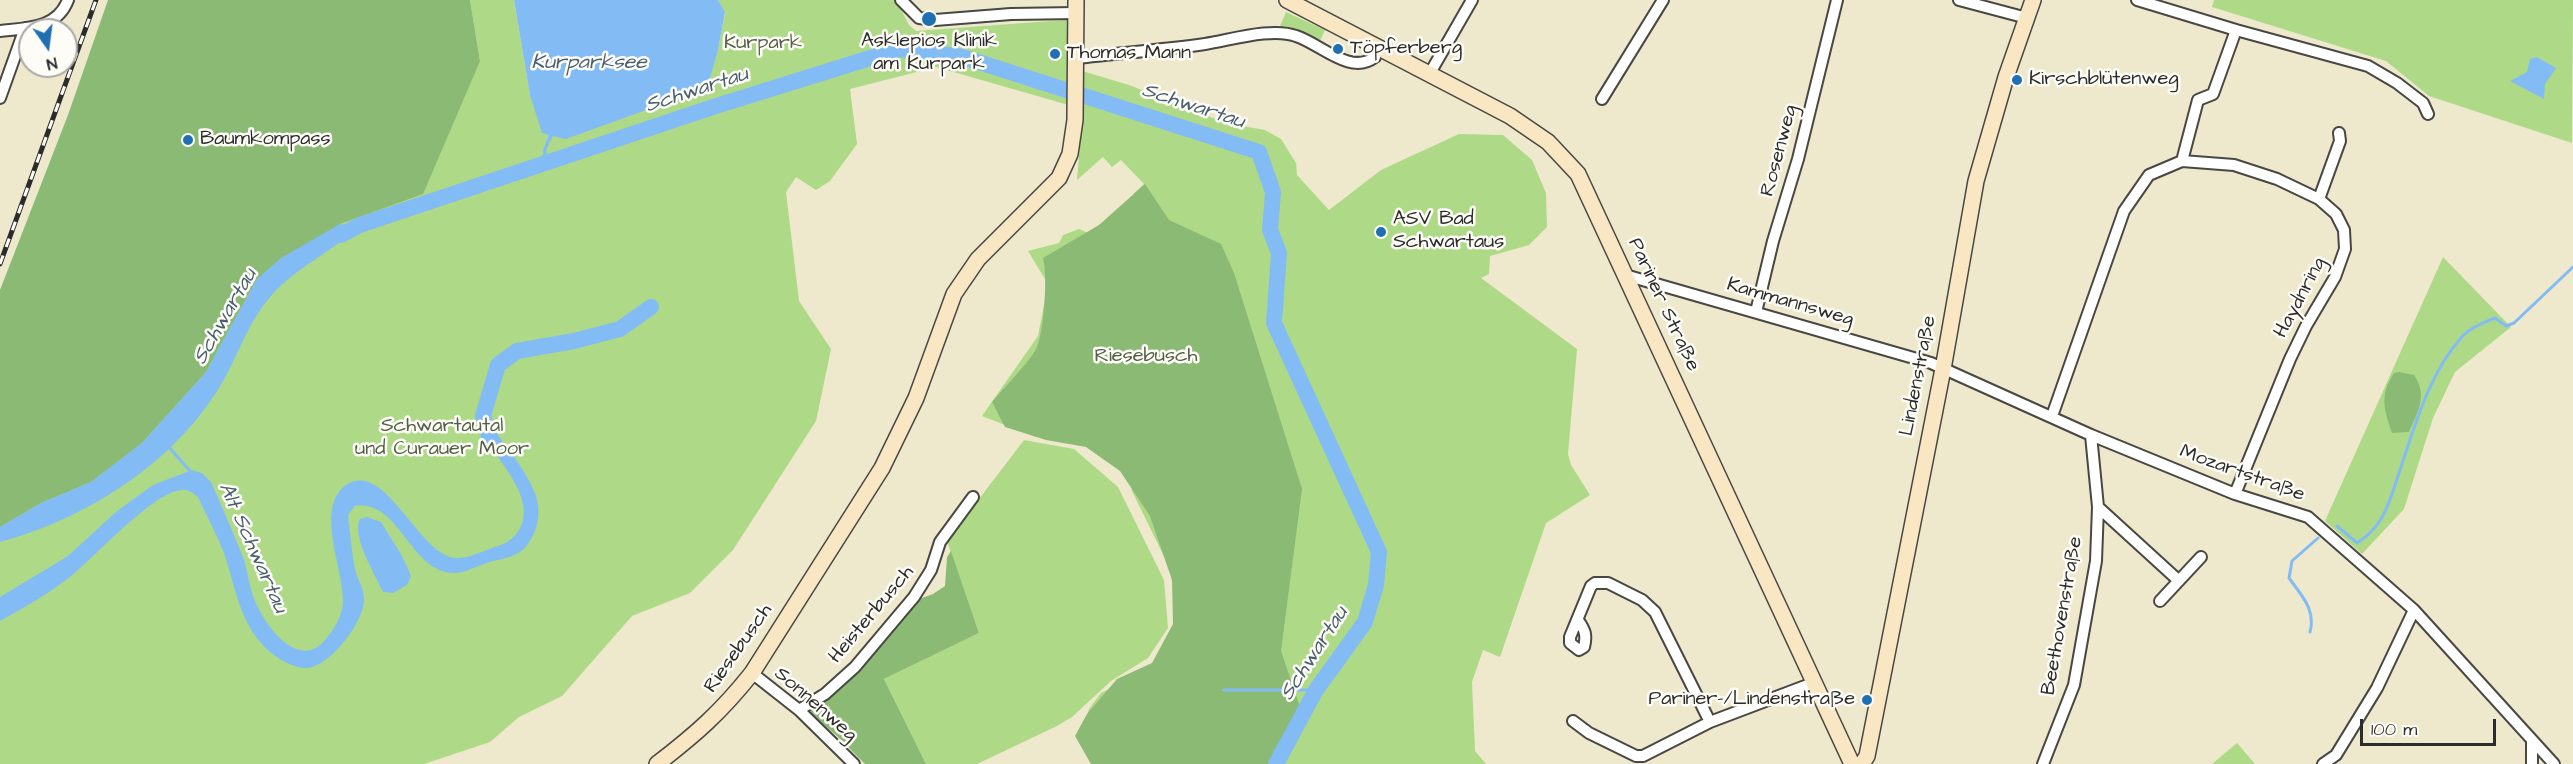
<!DOCTYPE html>
<html>
<head>
<meta charset="utf-8">
<style>
	body { margin:0 }
	#map { position:relative; width:2573px; height:764px; overflow:hidden; background:#eee8cc; font-family:"Architects Daughter",sans-serif }
	canvas { display:block }
	.north { position:absolute; left:18px; top:18px; width:60px; height:60px; box-sizing:border-box; background:#fdfcf7; border:2px solid #a9a8a5; border-radius:50%; rotate:166deg; font-size:16px; font-weight:700; line-height:24px; text-align:center; color:#2b2b2b }
	.north::after { content:''; display:block; margin:auto; width:21px; height:27px; background:#1f6fb2; clip-path:polygon(50% 0,100% 100%,50% 72%,0 100%) }
	.scale { position:absolute; left:2360px; top:719px; width:136px; height:27px; box-sizing:border-box; border:3px solid #2b2b2b; border-top:0; padding-left:8px; font-size:18px; line-height:21px; white-space:nowrap; color:#2b2b2b; -webkit-text-stroke:4px #fdfcf7; paint-order:stroke }
</style>
</head>
<body>
<div id="map">
<canvas width="2573" height="764"></canvas>
<div class="north">N</div>
<div class="scale">100 m</div>
</div>
<script>
const c = document.querySelector('canvas').getContext('2d');
c.lineJoin = 'round';
function fill(path, color) {
  c.fillStyle = color;
  c.fill(path, 'evenodd');
}
function strokePath(path, color, width, dash) {
  c.strokeStyle = color;
  c.lineWidth = width;
  c.lineCap = dash ? 'butt' : 'round';
  c.setLineDash(dash || []);
  c.stroke(path);
}
function label(font, color, halo, rows, align = 'center') {
  c.font = font + ' "Architects Daughter",sans-serif';
  c.lineWidth = 5;
  c.setLineDash([]);
  c.textBaseline = 'middle';
  c.strokeStyle = halo;
  c.fillStyle = color;
  for (const [text, x, y, turn = 0] of rows) {
    c.save();
    c.translate(x, y);
    c.rotate((+turn || 0) * Math.PI / 180);
    c.textAlign = isNaN(turn) ? turn : align;
    if (halo) c.strokeText(text, 0, 0);
    c.fillText(text, 0, 0);
    c.restore();
  }
}
const green = new Path2D(`
	M470,0H514L530,95L718,50L725,13L718,0H896L909,25L916,31L1078,19L1079,70L1129,85L1226,123L1265,130L1281,139L1296,163L1297,175L1329,210L1381,170L1459,134L1503,135L1532,160L1546,193L1547,227L1529,245L1490,256L1489,274L1481,278L1577,349L1568,454L1571,465L1590,495L1546,523L1500,657L1483,650L1472,682L1475,751L1486,764H1094L1080,740L1089,709L1101,693L1163,661L1181,630L1180,589L1131,489L1217,491L1216,413L1036,437L982,416L1038,336L1048,284L1028,251L1059,243L1063,235L1079,229L1192,280L1133,194L1144,184L1121,160L1112,167L1103,157L1077,180L1083,104H1065L936,67L850,89L857,144L830,181L816,190L796,177L786,192L799,301L831,349L816,421L733,550L690,593L632,616L562,696L519,717L490,742L424,764H0V503L480,61Z
	M2214,0H2573L2572,143L2429,96L2386,61L2212,7Z
	M1286,12L1325,30L1319,43L1278,31Z
	M2443,257L2511,327L2455,372L2433,418L2404,509L2362,554L2325,521Z
	M1024,440L1074,449L1118,487L1164,580L1168,628L1148,658L1111,681L1072,717L1057,726L977,764H926L884,679L979,633L947,541Z
	M2237,743L2255,764H2212Z`);
const forest = new Path2D(`
	M108,0H470L480,61L423,194L340,224L257,279L206,372L142,443L91,482L41,503L0,527V290L68,115Z
	M1145,184L1169,220L1221,244L1234,273L1302,489L1281,651L1300,707L1270,764H1091L1075,736L1087,714L1117,679L1152,663L1173,624L1172,580L1150,516L1120,471L1086,447L1046,440L1005,427L992,402C1006,385 1023,369 1035,351C1044,337 1048,275 1043,258L1099,225Z
	M2399,372L2414,375C2428,396 2418,411 2409,432L2392,433C2384,409 2379,396 2394,373Z
	M951,551L979,633L884,679L926,764H865L837,736L811,714V710L916,600L933,594L945,586L947,557Z`);
const water = new Path2D(`
	M514,0H718L725,12L718,50L707,88L566,139L553,136L547,148L546,163L543,164V150L549,135L542,133L530,95Z
	M2537,57L2556,68L2545,84L2544,99L2510,81L2527,72L2530,59Z
	M340,224L360,225C333,252 296,267 271,296C248,322 239,354 222,383C175,463 86,519 0,542V527L41,503L91,482L142,443L206,372L257,279L281,258Z
	M483,416C500,438 527,470 536,496C541,512 538,531 528,544C518,558 502,558 487,563C477,566 463,574 452,573C409,570 399,499 355,506L348,515C350,534 352,552 355,570C358,579 365,591 364,601C363,623 328,670 304,668C289,667 270,654 261,643C240,619 235,588 226,559C219,538 207,517 198,497C192,493 188,489 181,490C151,494 95,557 70,577C48,594 24,608 0,621V597L68,556L117,511L153,485L192,470L202,473L211,482C222,507 233,532 243,557C248,571 249,587 255,601C266,627 299,672 326,639C335,628 342,616 343,602C344,569 314,508 346,485C385,459 418,554 455,558C468,559 485,550 498,546C509,542 516,537 521,526C533,498 504,468 490,445C488,441 482,434 481,429C481,426 482,420 483,416Z
	M367,517L381,522L402,556L411,576L407,585L393,593L383,592C375,574 351,536 360,519Z`);
const stream = new Path2D(`
	M168,446L191,472
	M2337,526L2357,543C2384,526 2389,503 2399,473C2414,428 2428,376 2460,339C2469,328 2483,323 2495,318L2506,326L2514,323L2573,267
	M2310,632C2316,610 2302,596 2289,578L2292,561L2318,538
	M1224,690H1316`);
const river = new Path2D(`
	M341,235L360,225L713,107L899,49L963,57L1259,152L1273,192L1270,230L1279,253L1274,323L1379,552L1376,585L1365,622L1316,690L1276,764
	M489,436L483,416L498,365L517,351L574,341L620,329L651,307`);
const street = new Path2D(`
	M901,0L919,18L935,20L1011,14L1076,13
	M1959,0L2027,18
	M2137,0L2236,30L2368,66L2397,83L2423,103L2428,114
	M0,31C27,28 57,29 68,0
	M1077,58C1120,53 1163,50 1205,44C1231,40 1272,27 1296,36C1321,44 1350,76 1375,57
	M1430,73L1472,0
	M0,98L25,28
	M1602,99L1663,0
	M2182,161L2198,100L2213,94L2236,30
	M2319,199L2340,141L2339,133
	M1625,275L1931,363L2091,435L2235,494L2308,517L2414,610L2554,764
	M1756,312L1773,241L1798,159L1837,0
	M2052,416L2124,211L2149,175L2182,161L2234,165L2277,179L2319,199L2336,214L2344,230L2345,249L2335,277L2306,326L2290,359L2235,494
	M2098,507L2178,580
	M2160,601L2201,557
	M1578,620C1585,630 1587,635 1584,647L1579,650L1570,643V637L1591,586L1595,583H1608L1642,600L1655,612L1710,722
	M752,673L799,710L854,764
	M799,710L825,694L855,667L914,597L931,570L940,542L973,497
	M1573,721L1589,733L1636,756H1643L1710,722L1813,683
	M2043,764L2074,685L2096,561L2098,507L2091,435
	M2323,764L2336,755L2377,688L2414,610
	M2532,764V742`);
const secondary = new Path2D(`
	M1287,0L1510,116L1548,142L1578,174L1852,764
	M657,764C696,734 721,712 752,673L882,468L916,398L954,294L978,259L1059,178L1070,154L1075,120L1076,0
	M1862,764L1867,756L1943,369L1976,181L2006,77L2033,0`);
const rail = new Path2D(`
	M0,264L96,0`);
const markers = [
	[929,19,8,"#1f6fb2"],
	[1338,49,6,"#1f6fb2"],
	[1055,54,6,"#1f6fb2"],
	[2017,80,6,"#1f6fb2"],
	[188,140,6,"#1f6fb2"],
	[1381,232,6,"#1f6fb2"],
	[1867,700,6,"#1f6fb2"]
];
const poiNames = [
	["Asklepios Klinik",929,42,"center"],
	["am Kurpark",929,65,"center"],
	["Töpferberg",1350,49],
	["Thomas Mann",1067,54],
	["Kirschblütenweg",2029,80],
	["Baumkompass",200,140],
	["ASV Bad",1393,220],
	["Schwartaus",1393,243],
	["Pariner-/Lindenstraße",1855,700,"right"]
];
const parkNames = [
	["Kurpark",763,44],
	["Riesebusch",1146,357],
	["Schwartautal",442,427],
	["und Curauer Moor",442,450]
];
const streetNames = [
	["Rosenweg",1780,151,-75],
	["Haydnring",2301,298,-62],
	["Kammannsweg",1790,303,16],
	["Pariner Straße",1663,305,65],
	["Lindenstraße",1919,376,-79],
	["Mozartstraße",2242,474,20],
	["Heisterbusch",872,615,-50],
	["Beethovenstraße",2063,616,-80],
	["Riesebusch",739,649,-55],
	["Sonnenweg",815,705,41]
];
const waterNames = [
	["Kurparksee",589,64],
	["Schwartau",697,91,-18],
	["Schwartau",1193,107,18],
	["Schwartau",226,317,-60],
	["Alt Schwartau",252,548,66],
	["Schwartau",1315,654,-57]
];
fill(green, '#aeda87');
fill(forest, '#8aba74');
fill(water, '#83bcf4');
strokePath(stream, '#83bcf4', 3);
strokePath(river, '#83bcf4', 16);
strokePath(street, '#484743', 14);
strokePath(secondary, '#484743', 18);
strokePath(street, '#fff', 10);
strokePath(secondary, '#f9e7c3', 15);
strokePath(rail, '#2b2b2b', 5);
strokePath(rail, '#fdfcf7', 3, [9]);
for (const [x, y, r, color] of markers) {
  const dot = new Path2D();
  dot.arc(x, y, r, 0, 2 * Math.PI);
  c.fillStyle = color;
  c.fill(dot);
  strokePath(dot, '#fdfcf7', 2);
}
label('20px', '#2b2b2b', '#fdfcf7', poiNames, 'left');
label('20px', '#526047', '#fdfcf7', parkNames);
label('20px', '#2b2b2b', '#fdfcf7', streetNames);
label('italic 21px', '#4a5e71', '#fdfcf7', waterNames);
</script>
</body>
</html>
